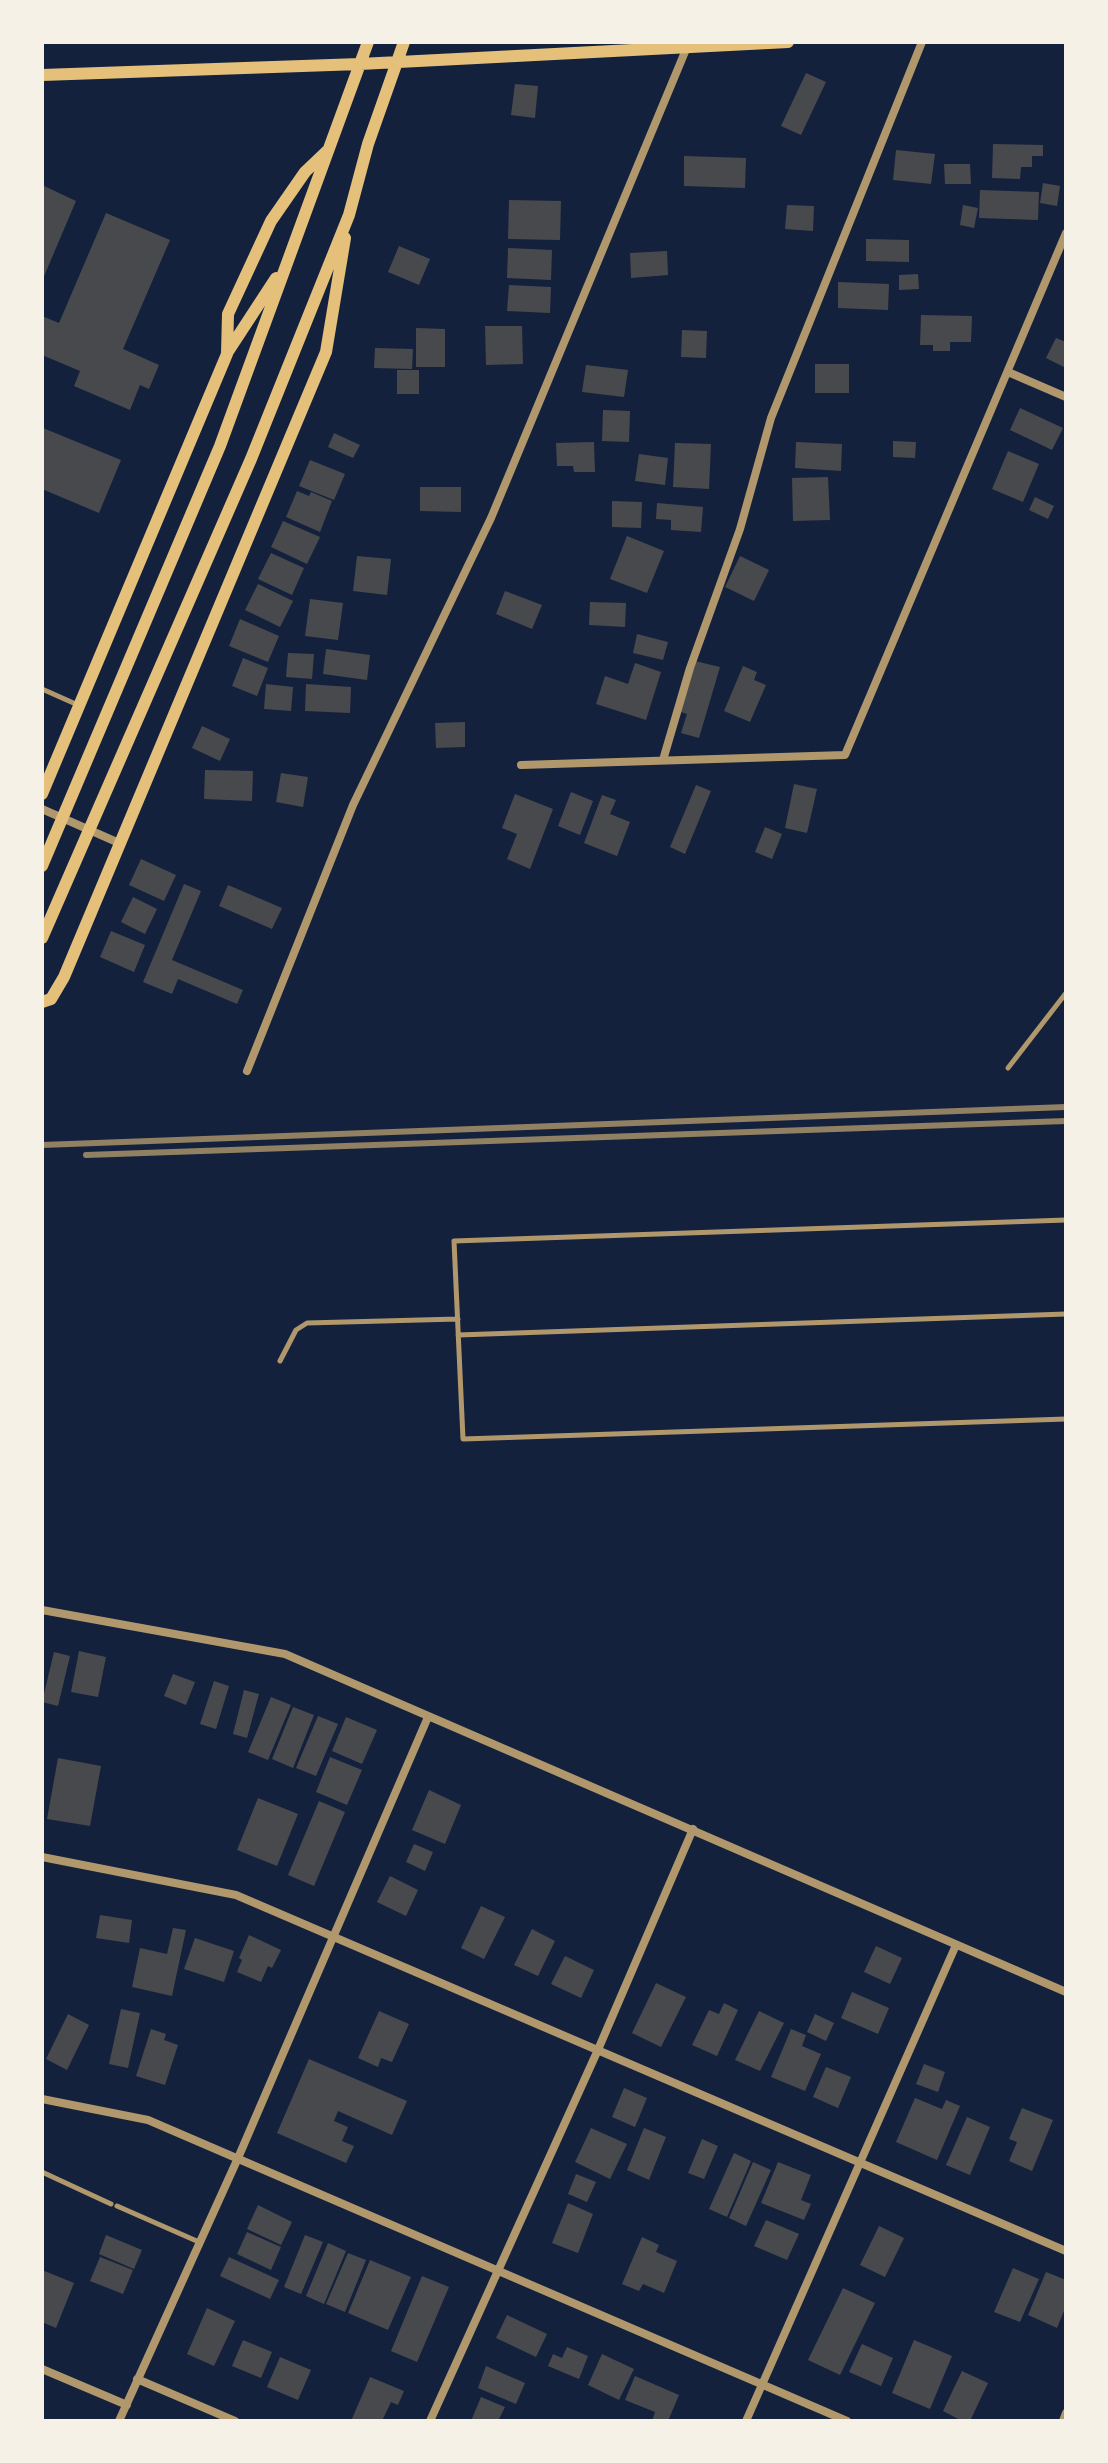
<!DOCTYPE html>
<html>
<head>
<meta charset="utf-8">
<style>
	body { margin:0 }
	#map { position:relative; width:1108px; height:2463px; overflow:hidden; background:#14213d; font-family:Merriweather,serif }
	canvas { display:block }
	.frame { position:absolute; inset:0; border:44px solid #f6f1e7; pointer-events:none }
</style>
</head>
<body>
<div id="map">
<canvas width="1108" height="2463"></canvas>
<div class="frame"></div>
</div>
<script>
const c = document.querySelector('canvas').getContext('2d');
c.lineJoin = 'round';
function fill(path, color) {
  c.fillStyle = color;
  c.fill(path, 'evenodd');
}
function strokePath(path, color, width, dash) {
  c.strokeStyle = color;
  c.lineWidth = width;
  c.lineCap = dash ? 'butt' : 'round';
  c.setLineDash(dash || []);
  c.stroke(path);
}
const building = new Path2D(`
	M806,73L826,82L801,135L781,126Z
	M515,84L538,86L535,118L511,115Z
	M993,144L1043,145V156H1032V167H1021L1020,179L992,178Z
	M896,150L935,154L931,184L893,180Z
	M684,156L746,158L745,188L684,186Z
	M944,164H970L971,184H945Z
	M1043,183L1060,186L1057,206L1040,203Z
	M42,185L76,201L42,281Z
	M980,190L1039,192L1038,220L979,218Z
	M509,200L561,201L560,240L508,239Z
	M787,205L814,206L813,231L785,229Z
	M963,205L978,208L974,228L960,225Z
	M106,213L170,240L123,349L159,365L149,389L140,385L130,410L74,386L80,371L42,355V316L59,323Z
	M866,239L909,240V262L866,261Z
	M399,246L430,259L419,285L388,272Z
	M508,248L552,250L551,280L507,278Z
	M667,251L668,275L631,278L630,253Z
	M918,274L919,289L899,290V275Z
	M838,282L889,284L888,310L838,308Z
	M509,285L551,287L550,313L507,311Z
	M921,315L972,316L971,342H950V351H933V345H920Z
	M485,326H522L523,364L486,365Z
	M416,328L445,329V367H416Z
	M682,330L707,331L706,358L681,357Z
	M1056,338L1066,342V368L1046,358Z
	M375,348L413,349L412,369L374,368Z
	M815,364H849V393H815Z
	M586,365L628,370L624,397L582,392Z
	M397,370H419V394H397Z
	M1020,408L1063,428L1052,450L1010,430Z
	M603,410L630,411L629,442L602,441Z
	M43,428L121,460L99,513L42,489Z
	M334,433L360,445L353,458L328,447Z
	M893,441L916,442L915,458L893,457Z
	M594,442L595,472H574L573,466H557L556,443Z
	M796,442L842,444L841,471L795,468Z
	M675,443L711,444L709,489L673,487Z
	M1008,451L1039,464L1023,502L992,489Z
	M639,454L668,458L665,485L635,481Z
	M310,460L345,474L334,500L299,486Z
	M828,477L830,520L793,521L792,478Z
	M420,487H461V512L420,511Z
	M297,491L309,496L311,492L332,501L320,532L286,517Z
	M1035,497L1054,506L1048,519L1029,510Z
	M612,501L642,502L641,528L612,527Z
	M657,503L703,507L701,532L671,530V520L656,519Z
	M283,521L320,537L307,564L271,547Z
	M627,536L664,551L647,593L610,579Z
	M271,553L304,568L292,595L258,579Z
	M357,556L391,559L387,595L353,591Z
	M740,556L769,570L754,601L725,587Z
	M258,584L293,601L280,627L245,610Z
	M505,591L542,605L532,629L496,614Z
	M310,599L343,603L338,640L305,636Z
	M590,602L626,603L625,627L589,625Z
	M240,619L279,636L268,662L229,646Z
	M637,634L668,642L663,660L633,653Z
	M326,649L370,655L367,680L323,674Z
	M288,653L314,654L312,679L286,677Z
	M243,658L268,668L257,696L232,686Z
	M695,661L720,667L699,738L681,733L687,714L681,712Z
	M635,663L661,672L646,720L596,704L605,676L628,684Z
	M743,666L757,672L754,680L766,685L750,722L724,711Z
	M266,684L293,687L291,711L264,709Z
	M306,684L351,687L350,713L305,711Z
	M465,722V747L436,748L435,723Z
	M202,726L230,739L220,761L192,748Z
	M205,770L253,771L252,801L204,799Z
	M281,773L308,777L303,807L276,802Z
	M794,784L817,789L807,833L785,828Z
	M696,785L711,791L685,854L670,847Z
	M571,792L593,801L580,835L558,826Z
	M515,794L553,809L530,869L507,859L517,834L502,828Z
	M602,795L616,800L610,814L630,822L617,856L584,843Z
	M765,827L782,834L772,859L755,852Z
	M141,859L176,875L164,901L129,885Z
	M184,884L201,891L172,960L243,990L237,1004L178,979L172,994L143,982Z
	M228,885L282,908L272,929L219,906Z
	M133,897L157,909L145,934L121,922Z
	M111,931L145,945L134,972L100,957Z
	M79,1651L106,1657L98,1697L71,1692Z
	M54,1652L70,1656L58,1706L42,1702Z
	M173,1674L195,1682L186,1705L164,1696Z
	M214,1681L229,1686L216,1729L200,1724Z
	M244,1690L259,1694L247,1738L233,1734Z
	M271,1697L291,1705L268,1760L248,1752Z
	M293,1707L314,1715L293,1768L272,1759Z
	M318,1716L338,1724L316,1776L296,1768Z
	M346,1717L377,1730L362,1764L332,1751Z
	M330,1757L362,1770L347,1805L316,1792Z
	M58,1758L101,1766L90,1826L47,1819Z
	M429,1790L461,1805L445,1844L412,1830Z
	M258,1798L298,1814L277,1866L237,1850Z
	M319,1801L345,1812L314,1886L288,1875Z
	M414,1844L433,1852L425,1871L406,1862Z
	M390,1876L418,1890L406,1916L377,1902Z
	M481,1906L505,1917L484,1959L461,1948Z
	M100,1915L132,1920L129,1943L96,1938Z
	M173,1928L186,1930L172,1996L132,1987L140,1948L167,1954Z
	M532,1929L555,1941L538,1976L514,1965Z
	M249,1935L281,1950L272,1968L268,1966L261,1982L237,1972L242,1960L239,1958Z
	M195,1938L234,1951L224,1982L184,1969Z
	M876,1946L902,1958L890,1984L864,1972Z
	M565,1956L594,1970L581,1998L551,1984Z
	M656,1983L686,1997L661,2047L632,2033Z
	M852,1992L889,2008L878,2034L841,2018Z
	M724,2003L738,2010L717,2056L692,2045L709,2010L719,2014Z
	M121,2009L140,2013L128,2068L109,2064Z
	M379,2011L409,2024L392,2062L381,2058L378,2067L358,2058Z
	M759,2011L784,2023L760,2071L735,2060Z
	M68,2014L89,2025L67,2070L46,2059Z
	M815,2014L834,2023L826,2041L807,2032Z
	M151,2029L166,2034L164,2040L178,2045L165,2085L136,2076Z
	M791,2029L806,2035L802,2046L821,2054L805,2091L771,2077Z
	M309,2059L407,2101L392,2135L338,2111L334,2121L348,2127L342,2141L354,2146L346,2163L277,2133Z
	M924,2064L945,2072L938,2092L916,2084Z
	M826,2067L851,2077L838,2108L813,2097Z
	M624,2088L647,2098L635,2127L612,2117Z
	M915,2098L942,2109L946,2100L960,2106L937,2160L896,2142Z
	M1022,2108L1053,2120L1032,2171L1009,2161L1017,2142L1009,2139Z
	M967,2117L990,2127L970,2175L946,2165Z
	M591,2128L627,2144L610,2179L575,2162Z
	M644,2128L666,2137L649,2180L627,2170Z
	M702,2139L718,2146L704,2179L688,2173Z
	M734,2153L751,2161L727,2217L709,2209Z
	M753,2162L771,2170L746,2226L729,2218Z
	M778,2162L811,2175L801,2200L811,2204L804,2220L761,2203Z
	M576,2174L596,2182L587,2202L568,2194Z
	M568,2203L593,2214L578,2253L552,2243Z
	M258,2205L292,2222L281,2245L247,2229Z
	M766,2220L799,2234L787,2260L754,2246Z
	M879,2226L904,2238L885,2277L860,2265Z
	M247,2232L281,2247L271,2270L237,2254Z
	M106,2235L142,2250L134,2269L99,2254Z
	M305,2235L323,2242L301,2294L284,2287Z
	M642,2237L659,2245L656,2252L677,2261L664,2293L643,2284L639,2291L622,2284Z
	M328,2243L346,2251L324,2304L306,2296Z
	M348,2253L366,2260L345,2312L326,2304Z
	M100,2257L133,2270L123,2294L90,2281Z
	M229,2257L279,2280L270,2299L220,2276Z
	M370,2260L411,2277L388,2330L348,2313Z
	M1013,2268L1039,2279L1020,2322L994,2312Z
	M42,2270L74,2283L56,2328L42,2322Z
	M1046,2272L1066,2280V2306L1057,2328L1028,2315Z
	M422,2276L449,2287L417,2362L391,2351Z
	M843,2288L875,2303L840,2375L808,2360Z
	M207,2308L235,2321L214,2366L187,2354Z
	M507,2315L547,2334L536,2357L496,2338Z
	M243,2340L272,2352L261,2378L232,2366Z
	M914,2340L952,2356L930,2409L892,2393Z
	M862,2344L893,2358L881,2386L849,2372Z
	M567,2347L588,2356L579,2379L548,2366L553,2354L562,2358Z
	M602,2354L634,2369L619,2400L588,2385Z
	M280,2357L311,2370L298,2400L267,2387Z
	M486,2366L525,2383L516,2404L478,2388Z
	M962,2371L988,2383L970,2421H962L943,2411Z
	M635,2376L679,2395L668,2421H652L655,2412L625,2400Z
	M370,2377L404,2391L398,2405L391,2402L382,2421H351Z
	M481,2397L505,2407L498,2421H471Z`);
const service = new Path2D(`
	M42,689L78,705
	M1008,1068L1066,993
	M1066,1220L454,1241L463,1439L1066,1419
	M458,1335L1066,1314
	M280,1361L296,1330L307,1323L458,1319
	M42,2172L111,2204
	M117,2206L199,2242`);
const minor = new Path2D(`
	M1008,372L1066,397
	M663,760L690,668L740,529L771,418L922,42
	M521,765L845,755L1066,233
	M42,809L119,843
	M247,1071L353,805L491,518L687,47
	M42,1610L285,1654L1066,1992
	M42,1857L236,1895L1066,2251
	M42,2099L148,2120L847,2421
	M42,2369L127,2405
	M137,2379L235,2421
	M119,2421L238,2158L428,1717
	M430,2421L597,2052L693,1829
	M746,2421L956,1945
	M1063,2421L1066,2413`);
const secondary = new Path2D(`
	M42,75L360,64L788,42
	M227,353L276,278
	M42,794L227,354L228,314L271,221L305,172L327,151
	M42,866L220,446L368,42
	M42,938L251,459L349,215L368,144L404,42
	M42,1002L51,999L64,977L326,352L345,238`);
const rail = new Path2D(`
	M42,1145L1066,1107
	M86,1155L1066,1121`);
fill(building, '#48494c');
strokePath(service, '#b1986c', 5);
strokePath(minor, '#b1986c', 8);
strokePath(secondary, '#e5c07b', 12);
strokePath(rail, '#918062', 6);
</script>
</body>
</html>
